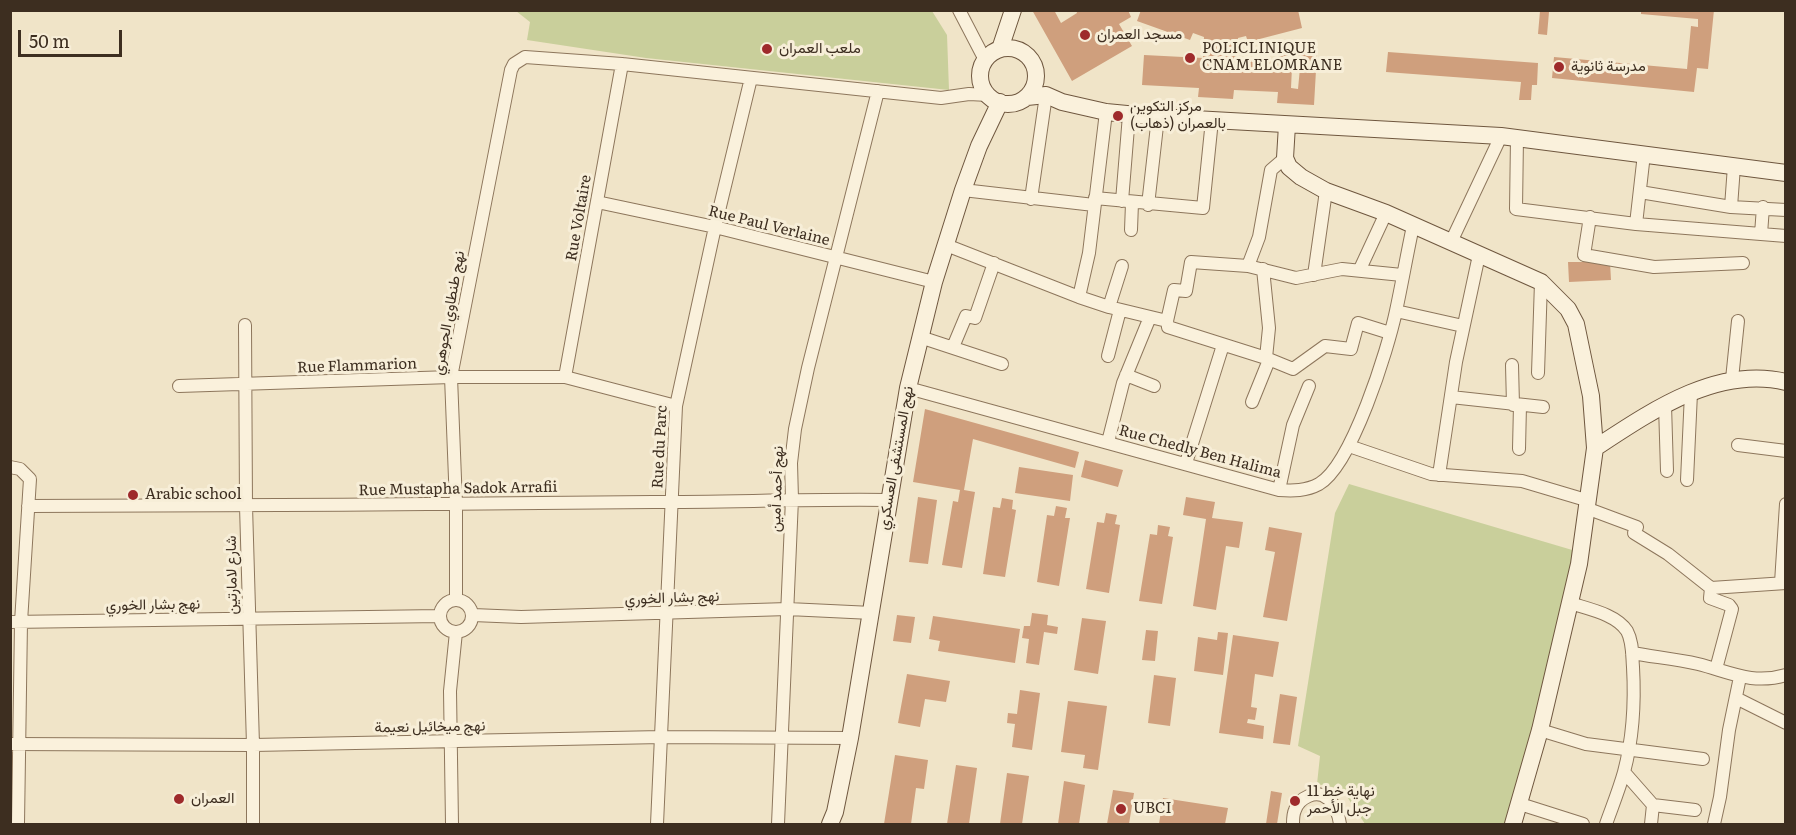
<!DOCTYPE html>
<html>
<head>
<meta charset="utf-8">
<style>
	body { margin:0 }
	#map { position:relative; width:1796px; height:835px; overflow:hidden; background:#f0e4c8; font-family:Literata,serif }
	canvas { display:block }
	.frame { position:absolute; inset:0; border:12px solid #3d2e20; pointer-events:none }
	.scale { position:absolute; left:18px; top:30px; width:104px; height:27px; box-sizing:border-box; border:3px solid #3d2e20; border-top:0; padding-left:8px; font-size:18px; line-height:21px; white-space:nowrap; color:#3d2e20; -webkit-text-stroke:4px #f7eed8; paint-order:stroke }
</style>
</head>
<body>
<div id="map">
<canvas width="1796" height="835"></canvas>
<div class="frame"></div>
<div class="scale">50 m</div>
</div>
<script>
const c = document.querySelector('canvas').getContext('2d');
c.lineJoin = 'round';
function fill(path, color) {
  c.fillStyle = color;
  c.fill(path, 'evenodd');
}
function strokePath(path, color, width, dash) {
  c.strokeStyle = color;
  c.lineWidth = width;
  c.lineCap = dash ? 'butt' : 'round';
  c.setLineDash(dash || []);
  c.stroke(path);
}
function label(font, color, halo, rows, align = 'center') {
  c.font = font + ' Literata,Vazirmatn,serif';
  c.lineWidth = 6;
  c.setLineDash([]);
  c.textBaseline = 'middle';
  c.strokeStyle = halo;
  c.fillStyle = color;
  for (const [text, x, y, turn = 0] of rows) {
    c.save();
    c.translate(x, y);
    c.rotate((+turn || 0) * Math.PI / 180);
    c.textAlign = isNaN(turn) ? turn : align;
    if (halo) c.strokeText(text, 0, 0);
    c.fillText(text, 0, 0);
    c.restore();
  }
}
const green = new Path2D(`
	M516,11H932L947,35L949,90L646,58L527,40L530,22Z
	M1349,484L1579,552L1509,824H1365L1342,789L1317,784L1320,756L1298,746L1335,513Z`);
const building = new Path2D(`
	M1032,10H1054L1061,23L1077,13L1076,10H1128L1131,17L1119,24L1132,46L1072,81Z
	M1141,10H1298L1302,28L1248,42L1246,36L1238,38L1237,59L1278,61L1279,51L1317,53L1314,105L1277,103L1278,92L1234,90L1233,99L1198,97L1199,88L1142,85L1144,55L1203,58L1204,37L1193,33L1190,40L1137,21ZM1292,67L1300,68L1298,89L1291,88Z
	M1641,10H1714L1708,69L1697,68L1694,92L1552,78L1554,57L1687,69L1691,26L1698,27V19L1641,14Z
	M1540,11L1549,12L1547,35L1538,34Z
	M1388,52L1538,63L1537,85H1532L1531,100H1519L1521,82L1386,72Z
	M1568,262H1610L1611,280L1569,282Z
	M925,409L1079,452L1075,468L973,439L964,490L975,492L962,568L942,565L953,501L958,502L960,490L913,482Z
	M1085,460L1123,470L1118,487L1081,477Z
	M1019,467L1073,475L1070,501L1015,493Z
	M918,497L937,500L928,564L909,562Z
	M1186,497L1215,502L1212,518L1243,522L1239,548L1226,546L1216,610L1193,606L1206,519L1183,515Z
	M1002,498L1013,500L1012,509L1016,510L1005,577L983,574L993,507L1000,508Z
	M1056,506L1067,508L1065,518H1070L1059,586L1037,582L1047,515L1054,516Z
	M1106,513L1117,515L1115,524L1120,525L1109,593L1086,589L1097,522L1104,523Z
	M1158,525L1170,527L1168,536L1173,537L1162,604L1139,601L1150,534L1157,535Z
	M1269,527L1302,533L1287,621L1263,617L1275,552L1265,550Z
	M1032,613L1048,615L1047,625L1058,627L1057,634L1044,632L1039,665L1026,663L1029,639L1022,638L1024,626H1030Z
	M897,615L915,617L911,643L893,641Z
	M933,616L1020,629L1015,663L938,651L940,641L929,639Z
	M1082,618L1106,621L1098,674L1074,670Z
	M1146,630L1158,631L1155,661L1142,660Z
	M1218,632L1228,633L1223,675L1194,671L1198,637L1217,640Z
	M1233,635L1279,642L1273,677L1255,674L1251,707L1257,708L1255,720L1248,719L1247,723L1264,726L1263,739L1219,733Z
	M907,674L950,681L946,702L925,699L920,727L898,723Z
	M1154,675L1176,678L1170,726L1148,723Z
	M1020,690L1040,693L1032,750L1012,747L1015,724L1007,723L1008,713L1017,714Z
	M1280,694L1297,697L1290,745L1273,743Z
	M1068,701L1107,706L1098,770L1083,768L1085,755L1061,752Z
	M895,755L928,760L924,789L916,788L911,824H884Z
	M956,765L977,768L969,824H947Z
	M1007,773L1029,776L1022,824H1000Z
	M1064,781L1085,785L1079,824H1058Z
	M1113,790L1134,793L1129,824H1107Z
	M1271,791L1282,793L1277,824H1266Z
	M1163,798L1228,808L1225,824H1159Z`);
const street = new Path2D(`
	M959,10L985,60
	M1517,138L1516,209L1636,224L1786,236
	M963,190L1094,205
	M1640,192L1731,207L1786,210
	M1095,198L1203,208L1212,120
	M1031,199L1046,95
	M1122,201L1129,115
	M597,202L715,227L934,282
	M1148,205L1158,117
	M1731,207L1734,166
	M1590,217L1584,255L1654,267L1743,263
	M1636,224L1644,154
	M1131,230L1132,203
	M1761,234L1763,207
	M1451,242L1501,136
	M946,245L1079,297L1109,307L1167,321
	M1248,266L1259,237L1271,170L1285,158
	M1263,269L1269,328L1266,358
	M1360,269L1386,213
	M1314,275L1326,191
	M1079,297L1089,253L1106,112
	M1109,307L1122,266
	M1396,311L1463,326
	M245,325L246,506L253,745V824
	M1390,333L1358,323L1351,349L1325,346L1293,369L1266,358L1168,327L1167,321L1174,290L1186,291L1191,262L1248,266L1296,278L1342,269L1402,275
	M920,337L1002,364
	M953,347L966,316L975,318L994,263
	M1108,356L1120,310
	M1512,365L1513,405
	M1538,373L1541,282
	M1126,375L1154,386
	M565,377L622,64
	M1732,379L1738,321
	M179,386L451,377H565L676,406
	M908,388L1279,490C1293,491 1306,491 1319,484C1352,465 1388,349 1396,311C1402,283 1407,254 1413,226
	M1451,397L1543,407
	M1252,402L1269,360
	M1665,405L1667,471
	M1108,442L1123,383L1150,317
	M1738,445L1786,451
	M1349,446L1431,474L1522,481L1586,500
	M1519,449L1520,405
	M1186,463L1223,345
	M10,467L20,469L30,479L21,622L18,824
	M1439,475L1456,362L1479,255
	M1687,480L1691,393
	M1279,490L1293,425L1309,386
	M28,506C236,506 445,504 653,502C731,502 810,499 888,500
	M1586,508L1637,527L1634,533L1668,554L1711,588
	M1781,583L1786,504
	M456,600V504L451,377L511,70L514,64L525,57L622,64L941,98L969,94L988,95
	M440 616a16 16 0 1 1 32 0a16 16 0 1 1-32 0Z
	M1570,603C1588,609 1616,614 1627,631C1633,642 1632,656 1633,667C1635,702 1633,738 1624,772C1619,790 1612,807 1606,824
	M473,615L521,617L788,609L872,613
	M10,622L440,616
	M1632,653C1654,657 1676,659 1698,664C1730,672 1752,685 1786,675
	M1716,669L1732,609L1729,605L1710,598L1711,588L1786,583
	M1736,698L1786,723
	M1540,730L1586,744L1703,759
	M10,744L253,745L662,737L850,738
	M1624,772L1653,805L1695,810
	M1520,804L1583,824
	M452,824L450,691L456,632
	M657,824L676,406L715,227L751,78
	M778,824L792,499L791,463L795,429L808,368L878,91
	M1293,824C1293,820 1293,814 1295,810C1299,798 1316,789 1327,798C1335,803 1339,816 1340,824
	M1651,824L1653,805
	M1714,824L1720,797L1729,730L1740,677`);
const secondary = new Path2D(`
	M980 76a28 28 0 1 1 56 0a28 28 0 1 1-56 0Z
	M1000,49L1013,10
	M1027,97L1046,95L1062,102L1106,112L1158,117L1501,136L1786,173
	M1287,125L1285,158L1289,167L1301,177L1326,191L1386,213L1541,282L1568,309L1576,324L1591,396L1595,448L1579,564L1540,730L1513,824
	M1595,448C1650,412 1717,365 1786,382
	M830,824L835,812L850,738L908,388L934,282L963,190L979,146L1000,102`);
const markers = [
	[1085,35,6,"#9e2a2b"],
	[767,49,6,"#9e2a2b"],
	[1190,58,6,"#9e2a2b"],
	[1559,67,6,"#9e2a2b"],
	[1118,116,6,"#9e2a2b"],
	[133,495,6,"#9e2a2b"],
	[179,799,6,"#9e2a2b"],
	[1295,801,6,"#9e2a2b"],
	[1121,809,6,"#9e2a2b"]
];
const poiNames = [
	["مسجد العمران",1097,35],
	["ملعب العمران",779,49],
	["POLICLINIQUE",1202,49],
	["CNAM ELOMRANE",1202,66],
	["مدرسة ثانوية",1571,67],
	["مركز التكوين",1130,107],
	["بالعمران (ذهاب)",1130,124],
	["Arabic school",145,495],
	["نهاية خط 11",1307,792],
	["جبل الأحمر",1307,809],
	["العمران",191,799],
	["UBCI",1133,809]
];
const streetNames = [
	["Rue Voltaire",579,218,-80],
	["Rue Paul Verlaine",769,226,14],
	["نهج طنطاوي الجوهري",449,313,-80],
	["Rue Flammarion",357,366,-2],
	["Rue du Parc",660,447,-87],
	["Rue Chedly Ben Halima",1200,452,15],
	["نهج المستشفى العسكري",896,458,-80],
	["Rue Mustapha Sadok Arrafii",458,489,-1],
	["نهج أحمد أمين",777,489,-88],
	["شارع لامارتين",232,575,-91],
	["نهج بشار الخوري",672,598,-2],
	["نهج بشار الخوري",153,605,-1],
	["نهج ميخائيل نعيمة",430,727,-1]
];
fill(green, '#c9cf9b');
fill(building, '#cf9f7d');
strokePath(street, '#8d765c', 14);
strokePath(secondary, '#6f573f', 18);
strokePath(street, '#faf1dc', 12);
strokePath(secondary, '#faf1dc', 16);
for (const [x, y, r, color] of markers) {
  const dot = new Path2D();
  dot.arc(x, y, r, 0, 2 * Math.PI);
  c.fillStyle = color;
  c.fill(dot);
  strokePath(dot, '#f7eed8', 2);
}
label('15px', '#3d2e20', '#f7eed8', poiNames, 'left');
label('15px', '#3d2e20', '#f7eed8', streetNames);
</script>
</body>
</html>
